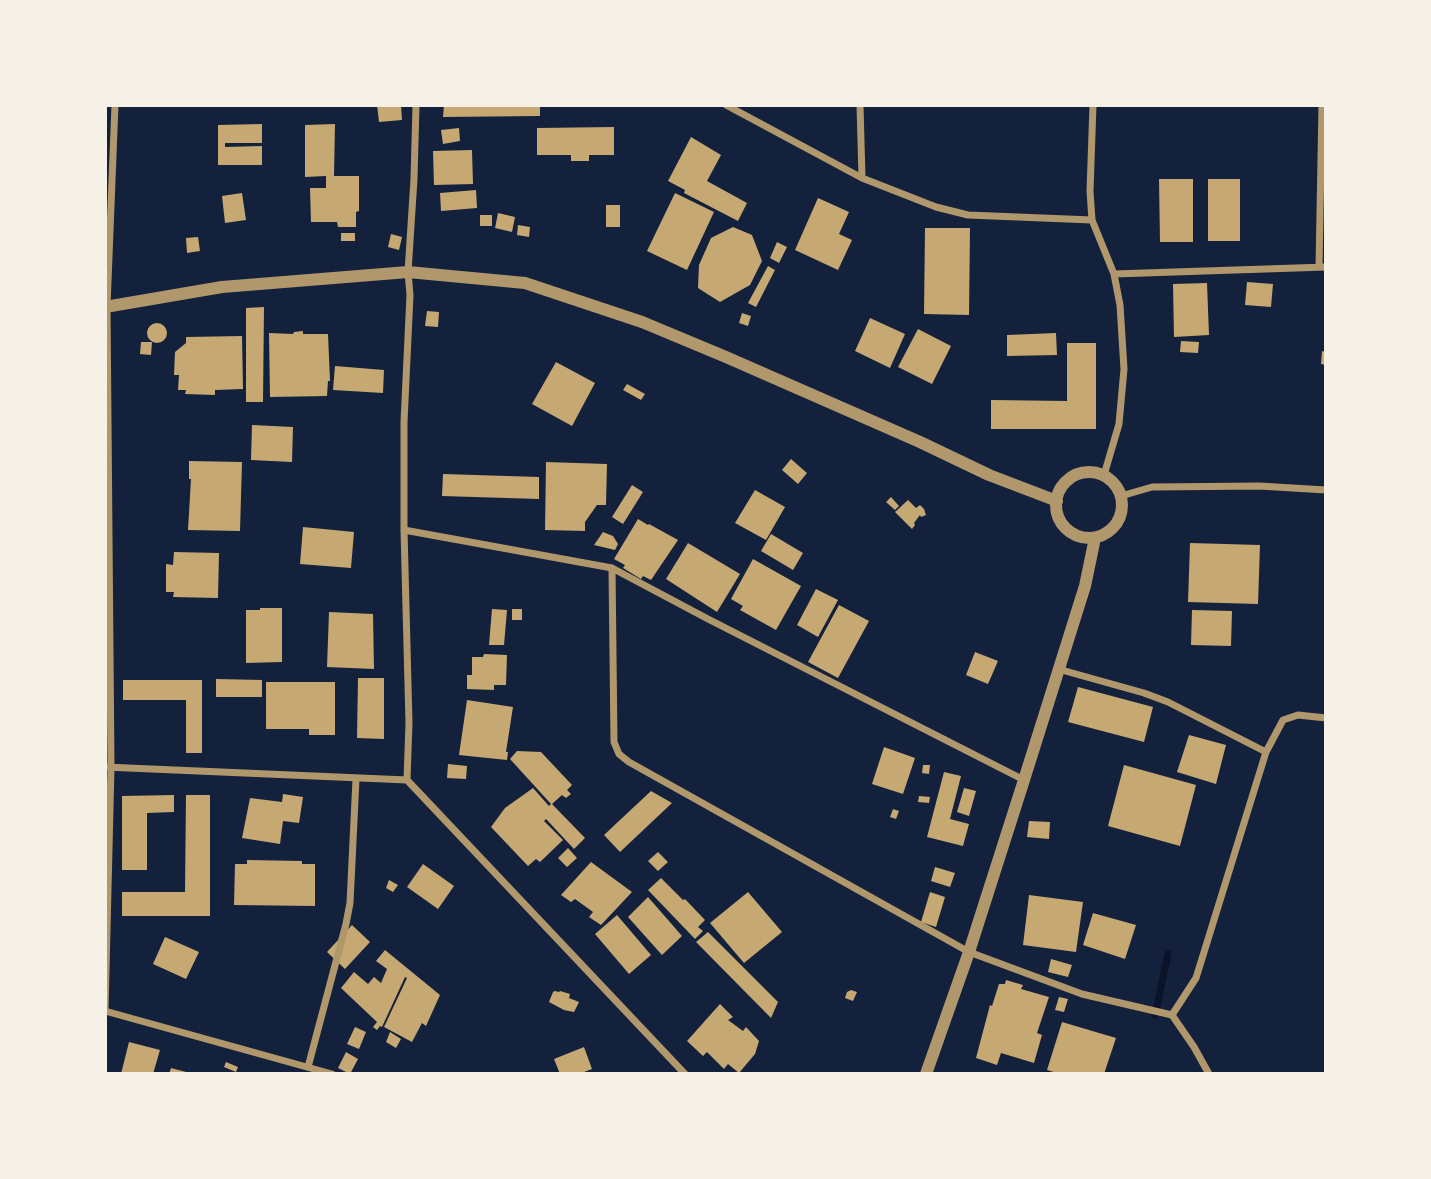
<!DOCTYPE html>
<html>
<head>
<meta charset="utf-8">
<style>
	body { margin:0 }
	#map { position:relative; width:1431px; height:1179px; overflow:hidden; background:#14213d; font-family:"Titillium Web",sans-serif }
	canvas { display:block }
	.frame { position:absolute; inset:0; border:107px solid #f6f1e7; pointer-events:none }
</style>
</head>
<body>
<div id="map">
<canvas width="1431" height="1179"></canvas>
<div class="frame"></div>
</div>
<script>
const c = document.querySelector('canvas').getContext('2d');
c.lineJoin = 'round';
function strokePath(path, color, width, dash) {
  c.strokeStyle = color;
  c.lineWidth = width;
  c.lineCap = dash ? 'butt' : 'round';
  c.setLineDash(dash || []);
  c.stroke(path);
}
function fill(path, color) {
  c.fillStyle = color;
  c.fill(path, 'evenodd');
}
const stream = new Path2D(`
	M1155,1015L1168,954`);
const building = new Path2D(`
	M377,105H401L402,120L379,122Z
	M444,105H540V116L443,117Z
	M262,124V143H225V147L262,146V165H218V125Z
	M335,124L334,176H359V211L356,212V227H338L337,222H311L310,188H326V176L305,177V125Z
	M614,127V155H589V161H571V155H537V128Z
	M459,128L460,141L443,144L441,130Z
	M691,137L721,155L707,181L747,203L738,221L684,193L685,190L668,181Z
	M472,150L473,184L434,185L433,151Z
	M1159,179H1193V242H1160Z
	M1208,179H1240V241H1208Z
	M476,190L477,208L441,211L440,193Z
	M242,193L246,220L225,223L222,196Z
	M675,193L714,212L687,270L647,251Z
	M818,198L849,212L839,234L852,240L838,270L795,250Z
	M606,205H620V227H606Z
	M498,213L515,217L512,232L495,228Z
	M480,215H492V226H480Z
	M518,225L530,227L529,237L517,235Z
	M733,227L752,235L762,261L750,285L720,302L698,288L699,265L711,238Z
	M925,228H970L969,315L924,314Z
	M341,233H355V241H341Z
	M391,234L402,237L399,250L388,247Z
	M198,237L200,251L187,253L186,238Z
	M777,242L787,247L779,263L770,258Z
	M768,266L775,270L756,307L748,303Z
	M1247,282L1273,284L1271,307L1245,305Z
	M1207,283L1209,335L1174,337L1173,284Z
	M264,307L263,402H246V308Z
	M427,311L439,312L438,327L425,326Z
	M742,313L751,316L748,326L739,323Z
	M870,318L905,334L890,368L855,351Z
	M147 333a10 10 0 1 1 20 0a10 10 0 1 1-20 0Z
	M918,329L951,346L932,384L898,367Z
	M303,331V334H328L330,381H328L327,396L270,397L269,333L293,334L294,332Z
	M1056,333L1057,355L1007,356V335Z
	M242,336L243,389L215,390V395L185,394L186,390H178L179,375H174L175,352L186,343V337Z
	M1181,341L1199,342L1198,353L1180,352Z
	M141,342H152L151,355L140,354Z
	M1067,343H1096V429H991V400L1067,401Z
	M1322,351L1326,352V365L1321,364Z
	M556,362L595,383L572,426L532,404Z
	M335,366L384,370L383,393L333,390Z
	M627,384L645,394L641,400L623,390Z
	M252,425L293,427L292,462L251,460Z
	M791,459L807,473L798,484L782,470Z
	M189,461L242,462L240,531L188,530L191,479H189Z
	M546,462L607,464L606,505H597L585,522V531L545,530Z
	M443,474L539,477V499L442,496Z
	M632,485L643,492L623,524L612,517Z
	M755,490L785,507L766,540L735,523Z
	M891,497L899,506L895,510L886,502Z
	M908,500L916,508L920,505L924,509L926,515L921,517L920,515L914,523L915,525L912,529L895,512Z
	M638,519L648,525L649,524L678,540L651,580L643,576L641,579L623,568L625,565L614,559Z
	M303,527L354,532L351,568L300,564Z
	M603,532L613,536L618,544L615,550L594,545Z
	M771,534L803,553L793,570L761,551Z
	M688,543L740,574L717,612L666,579Z
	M1190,543L1260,545L1258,604L1188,602Z
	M174,552L219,553L218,598L173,597L174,592H166V564L173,565Z
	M753,559L801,586L776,630L740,610L743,606L731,599Z
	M816,589L838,600L818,637L797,625Z
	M839,605L869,621L838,678L808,662Z
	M260,608H282V662L246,663V610H260Z
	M492,609L507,610L504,645H489Z
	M512,609H522V620H512Z
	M1192,610L1232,611L1231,646L1191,645Z
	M329,612L373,614L374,669L327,667Z
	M975,652L998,661L988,684L966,675Z
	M484,654L507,655L506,685H494V690L467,689V675H472V657H483Z
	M358,678H384V739L357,738Z
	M216,679L262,680V697H216Z
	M123,680H202V753H186V700H123Z
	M266,682H335V735H309V729H266Z
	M1078,687L1153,707L1144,742L1068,722Z
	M467,700L513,707L506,752H508L507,760L459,755Z
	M1189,735L1226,745L1216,784L1177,772Z
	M884,747L915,758L903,794L872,784Z
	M517,751L541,752L572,785L567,790L571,794L566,798L562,795L552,804L585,838L574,849L546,819L544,821L563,840L540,862L536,859L528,866L491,827L505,808L533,788L549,806L551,804L510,759Z
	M448,764L467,766L466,779L447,778Z
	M923,765H930L929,774L922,773Z
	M1124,765L1196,785L1180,846L1108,826Z
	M944,772L961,776L950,819L969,824L963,846L927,837Z
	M964,788L976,791L969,816L957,812Z
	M651,791L672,803L620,852L604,835Z
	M283,794L303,797L299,823L283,821L280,844L242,838L250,798L282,802Z
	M174,795V812L147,813V870H122V796Z
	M186,795H210V916H122V892H185Z
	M919,796L930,797L929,803L918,802Z
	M893,809L899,811L896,819L890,817Z
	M1029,821L1050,822L1049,839L1027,837Z
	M568,848L577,858L567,867L558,858Z
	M658,852L668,862L658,871L648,861Z
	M247,860L302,861V864H315V906L234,905L235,864H247Z
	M591,862L632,892L601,925L589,917L593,912L575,899L571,902L561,895Z
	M423,864L454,886L438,909L407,887Z
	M935,867L955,873L950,887L931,881Z
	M661,878L683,900L685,899L705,920L698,927L703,931L695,939L648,890Z
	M389,880L398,885L393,892L386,888Z
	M748,892L782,932L744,963L710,923Z
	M930,892L945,897L936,927L921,922Z
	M1029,895L1083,902L1076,952L1023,945Z
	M648,897L682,936L662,955L628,917Z
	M1093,913L1136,925L1125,959L1083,945Z
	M617,915L651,955L629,974L595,934Z
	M352,925L370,942L345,969L327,952Z
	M708,932L778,1002L771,1018L696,942Z
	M165,937L199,952L186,979L153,964Z
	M385,950L440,995L426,1026L422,1023L412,1042L384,1027L407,978L405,977L382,1027L380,1026L377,1030L373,1027L377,1022L341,988L354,972L368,984L374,977L381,983L387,969L376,961Z
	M1051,959L1072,965L1068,977L1048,972Z
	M1006,980L1023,985L1021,989L1049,997L1037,1033L1042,1035L1034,1063L1001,1053L997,1065L976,1058L990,1005L992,1006L999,984H1005Z
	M851,990L857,992L853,1001L845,998L847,992Z
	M555,991L559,992L560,991L570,994L569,998L579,1002L574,1012L564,1010L549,1002L553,992Z
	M1059,997L1068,999L1064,1012L1055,1010Z
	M720,1004L733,1017L728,1020L743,1031L746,1027L759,1041L755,1054L739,1073L728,1064L724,1069L707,1052L703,1056L687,1041Z
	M1062,1022L1116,1038L1104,1074H1060L1047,1070Z
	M355,1027L366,1032L359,1049L347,1044Z
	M390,1032L401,1039L396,1048L386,1042Z
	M129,1042L160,1050L153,1074H121Z
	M584,1047L592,1069L579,1074H560L554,1059Z
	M346,1052L358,1059L350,1074L338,1068Z
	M226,1062L238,1067L236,1072L224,1067Z
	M171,1068L190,1073V1074H169Z`);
const minor = new Path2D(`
	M726,105L862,178
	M860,105L862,178L936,207L968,215L1092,220L1114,274L1120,305L1124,369L1119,424L1104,475
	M1092,220L1090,191L1093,105
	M1319,267L1322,105
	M1114,274L1326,267
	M1121,496L1152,487L1259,486L1326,490
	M404,530L612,568L614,742L619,754L629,762L969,952L1082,994L1172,1015L1196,978L1266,752L1283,720L1298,715L1326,718
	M612,568L708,619L1024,780
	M1058,669L1144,693L1168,702L1266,752
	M105,767L407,780L685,1074
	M407,780L409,723L404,530V422L410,295L408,272L414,179L416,105
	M105,1011L111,767L107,306L115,105
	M105,1011L332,1074
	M1172,1015L1194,1047L1209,1074
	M308,1067L346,924L350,903L356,779`);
const tertiary = new Path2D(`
	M105,307L222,287L408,272L525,283L642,322L726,357L920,442L989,475L1057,501
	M1056 505a33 33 0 1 1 66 0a33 33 0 1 1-66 0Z
	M926,1074L969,952L1024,780L1085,586L1095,538`);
strokePath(stream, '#0b132b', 7);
fill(building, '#c6a872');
strokePath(minor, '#b1986c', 7);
strokePath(tertiary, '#b1986c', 12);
</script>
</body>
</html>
